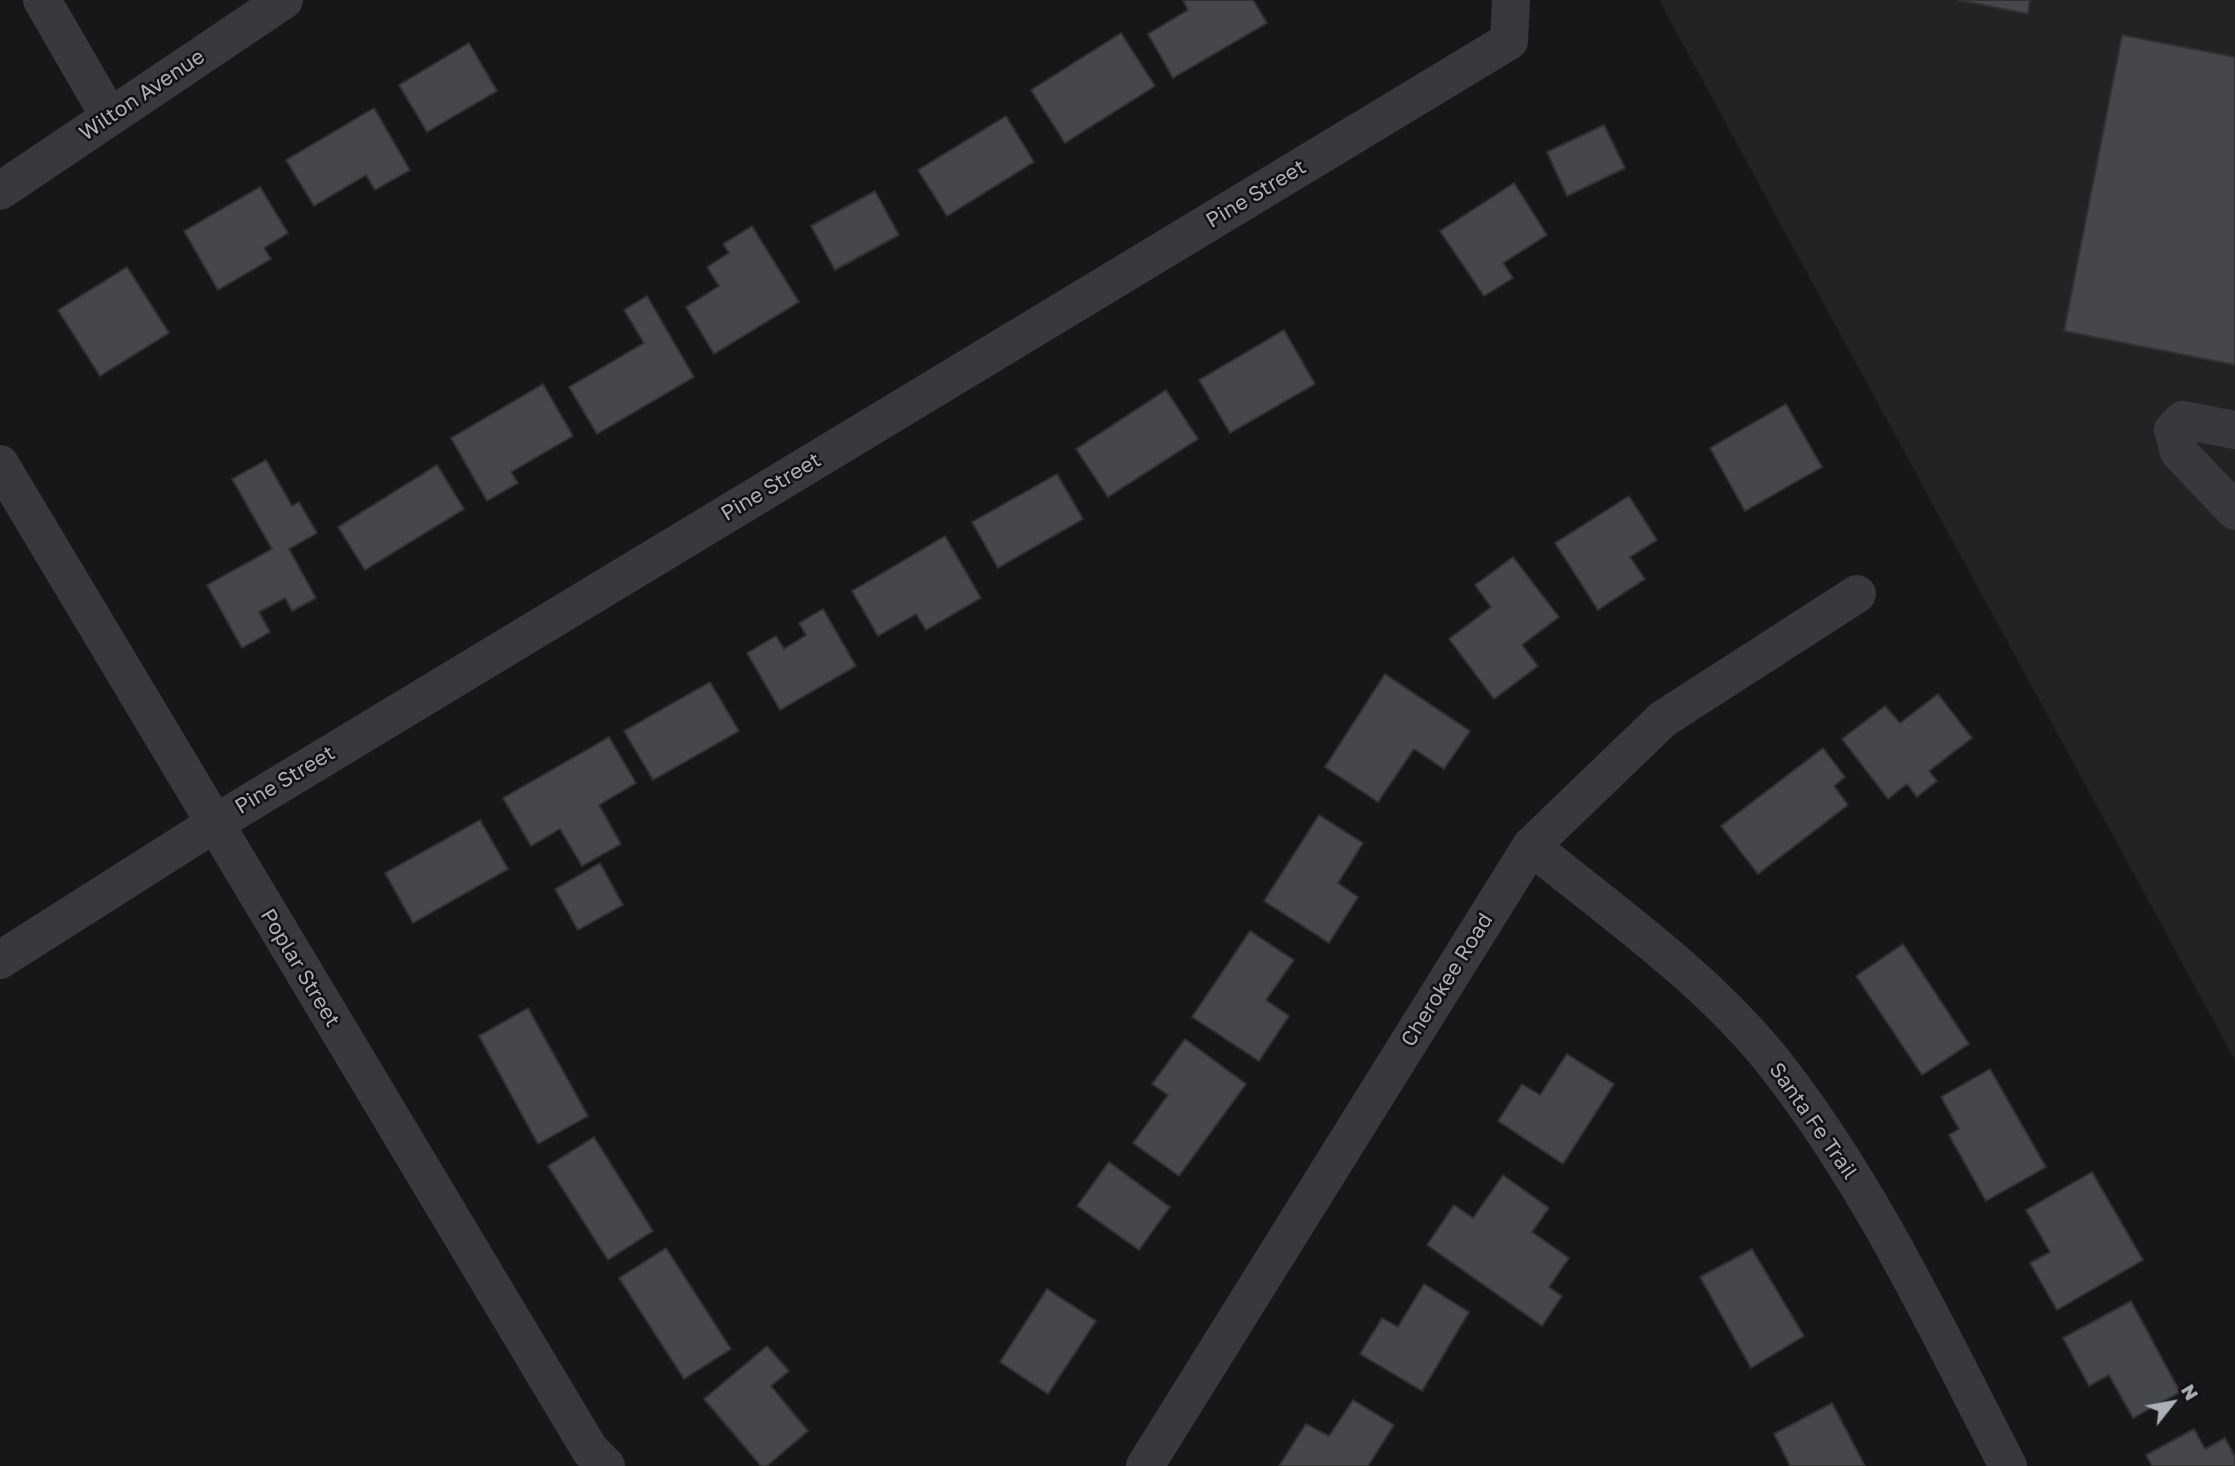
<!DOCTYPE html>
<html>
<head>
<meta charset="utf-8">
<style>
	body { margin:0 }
	#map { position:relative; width:2235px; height:1466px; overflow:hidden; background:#171719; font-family:"Golos Text",sans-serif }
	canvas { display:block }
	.north { position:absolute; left:2137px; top:1368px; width:70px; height:70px; -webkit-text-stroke:5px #121214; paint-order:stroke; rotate:59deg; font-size:19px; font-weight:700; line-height:28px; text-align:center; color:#abafb7 }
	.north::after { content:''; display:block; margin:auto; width:24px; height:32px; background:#abafb7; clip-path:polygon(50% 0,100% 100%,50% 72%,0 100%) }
</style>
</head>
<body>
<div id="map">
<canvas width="2235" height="1466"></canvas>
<div class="north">N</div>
</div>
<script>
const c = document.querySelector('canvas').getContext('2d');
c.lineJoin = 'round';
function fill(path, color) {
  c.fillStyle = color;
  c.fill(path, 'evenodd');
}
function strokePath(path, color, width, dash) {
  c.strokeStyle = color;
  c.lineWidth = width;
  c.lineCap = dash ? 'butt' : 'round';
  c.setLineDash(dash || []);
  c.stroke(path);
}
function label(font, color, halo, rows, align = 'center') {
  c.font = font + ' "Golos Text",sans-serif';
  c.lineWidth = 5;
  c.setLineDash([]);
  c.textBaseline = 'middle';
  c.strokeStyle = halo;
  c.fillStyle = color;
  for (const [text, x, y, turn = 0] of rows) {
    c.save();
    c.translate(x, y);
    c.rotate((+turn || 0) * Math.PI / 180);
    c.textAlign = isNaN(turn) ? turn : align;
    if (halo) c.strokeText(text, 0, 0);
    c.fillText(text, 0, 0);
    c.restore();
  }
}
const built = new Path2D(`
	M1659,0H2235V1060L1857,365Z`);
const building = new Path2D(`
	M1183,0H1253L1267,23L1173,78L1148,34L1188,10Z
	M1958,0H2030L2028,14Z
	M1121,33L1155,86L1065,143L1031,90Z
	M2122,35L2235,57V365L2064,331Z
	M469,43L497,91L427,132L399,85Z
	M374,108L410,170L375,190L366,175L314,206L286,160Z
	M1006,116L1034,162L947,216L918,170Z
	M1604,125L1625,168L1567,196L1547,152Z
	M1514,183L1547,235L1503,263L1513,278L1484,296L1440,231Z
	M260,187L288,233L264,248L271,259L218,290L184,231Z
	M875,191L899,235L835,270L811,226Z
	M752,226L799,302L714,354L686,307L719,286L707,267L729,253L723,244Z
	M127,267L169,333L100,376L58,310Z
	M647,296L694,377L597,434L569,387L644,343L624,310Z
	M1284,330L1315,384L1230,433L1199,380Z
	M543,384L573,436L511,472L518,483L487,501L451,438Z
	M1166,390L1198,439L1108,497L1076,449Z
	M1786,404L1822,467L1745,511L1710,448Z
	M266,460L292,506L299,502L317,533L289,549L316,598L292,611L285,598L259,612L270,632L242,648L207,585L272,549L232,479Z
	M437,465L464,509L365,570L338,527Z
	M1057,474L1083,519L998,568L972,522Z
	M1629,496L1657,540L1630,557L1645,579L1598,610L1555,543Z
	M945,536L981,598L926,630L916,614L878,636L852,591Z
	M1513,557L1559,617L1522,645L1538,666L1494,699L1449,639L1491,607L1475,585Z
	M823,609L856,666L780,710L747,653L776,636L784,649L806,635L799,623Z
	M1385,674L1470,731L1444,769L1414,749L1378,802L1325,767Z
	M710,682L739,731L653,780L624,731Z
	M1938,694L1972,738L1929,771L1937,781L1917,797L1907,784L1888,799L1842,739L1885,706L1900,723Z
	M609,737L636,783L599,805L621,844L582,866L560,829L531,846L503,798Z
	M1823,748L1845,777L1834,786L1848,805L1758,874L1721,826Z
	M1319,815L1363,843L1338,883L1358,897L1329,943L1264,901Z
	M480,820L508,869L413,923L385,873Z
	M600,863L623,905L578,930L555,889Z
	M1250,931L1294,960L1266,1000L1289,1016L1259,1061L1192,1017Z
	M1903,944L1969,1044L1922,1075L1856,976Z
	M528,1008L588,1116L538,1144L479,1036Z
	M1185,1039L1246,1084L1179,1176L1133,1143L1168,1095L1152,1084Z
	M1567,1054L1614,1084L1563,1164L1498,1121L1522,1084L1540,1095Z
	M1990,1069L2046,1167L1986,1201L1949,1135L1959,1129L1941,1097Z
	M594,1137L653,1231L608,1260L548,1166Z
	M1109,1162L1170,1207L1139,1250L1077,1206Z
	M2092,1172L2143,1260L2057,1310L2030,1263L2050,1252L2026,1210Z
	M1503,1175L1549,1208L1532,1232L1569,1258L1549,1287L1562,1296L1542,1326L1427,1245L1454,1205L1473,1218Z
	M666,1248L731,1349L684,1379L619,1278Z
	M1752,1249L1804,1336L1751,1368L1700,1277Z
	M1424,1284L1469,1312L1422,1391L1360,1354L1382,1318L1398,1327Z
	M1047,1289L1096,1321L1048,1394L1000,1362Z
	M2131,1301L2180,1392L2133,1418L2109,1375L2089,1386L2063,1338Z
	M767,1346L789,1371L771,1386L808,1431L767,1466H761L704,1399Z
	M1353,1400L1394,1425L1368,1466H1279L1306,1424L1329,1436Z
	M1832,1403L1865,1466H1790L1774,1434Z
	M2194,1429L2205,1449L2225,1438L2235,1457V1466H2152L2146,1455Z`);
const minor = new Path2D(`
	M42,0L109,116
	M0,191L284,0
	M2235,430L2183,420L2173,430L2179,452L2235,511
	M0,464L590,1450L606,1466
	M1531,846C1614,914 1708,979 1775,1064C1870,1185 1937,1329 2008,1466
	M0,960L214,824L1509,41L1511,0
	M1145,1466L1531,846L1663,719L1857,594`);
const streetNames = [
	["Wilton Avenue",142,95,-34],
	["Pine Street",1256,194,-31],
	["Pine Street",771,487,-31],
	["Pine Street",285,780,-31],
	["Poplar Street",300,968,59],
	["Cherokee Road",1447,980,-58],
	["Santa Fe Trail",1813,1121,55]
];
fill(built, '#232325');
fill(building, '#46474b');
strokePath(building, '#313134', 2);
strokePath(minor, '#38393d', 38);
label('21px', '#abafb7', '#121214', streetNames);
</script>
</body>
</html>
